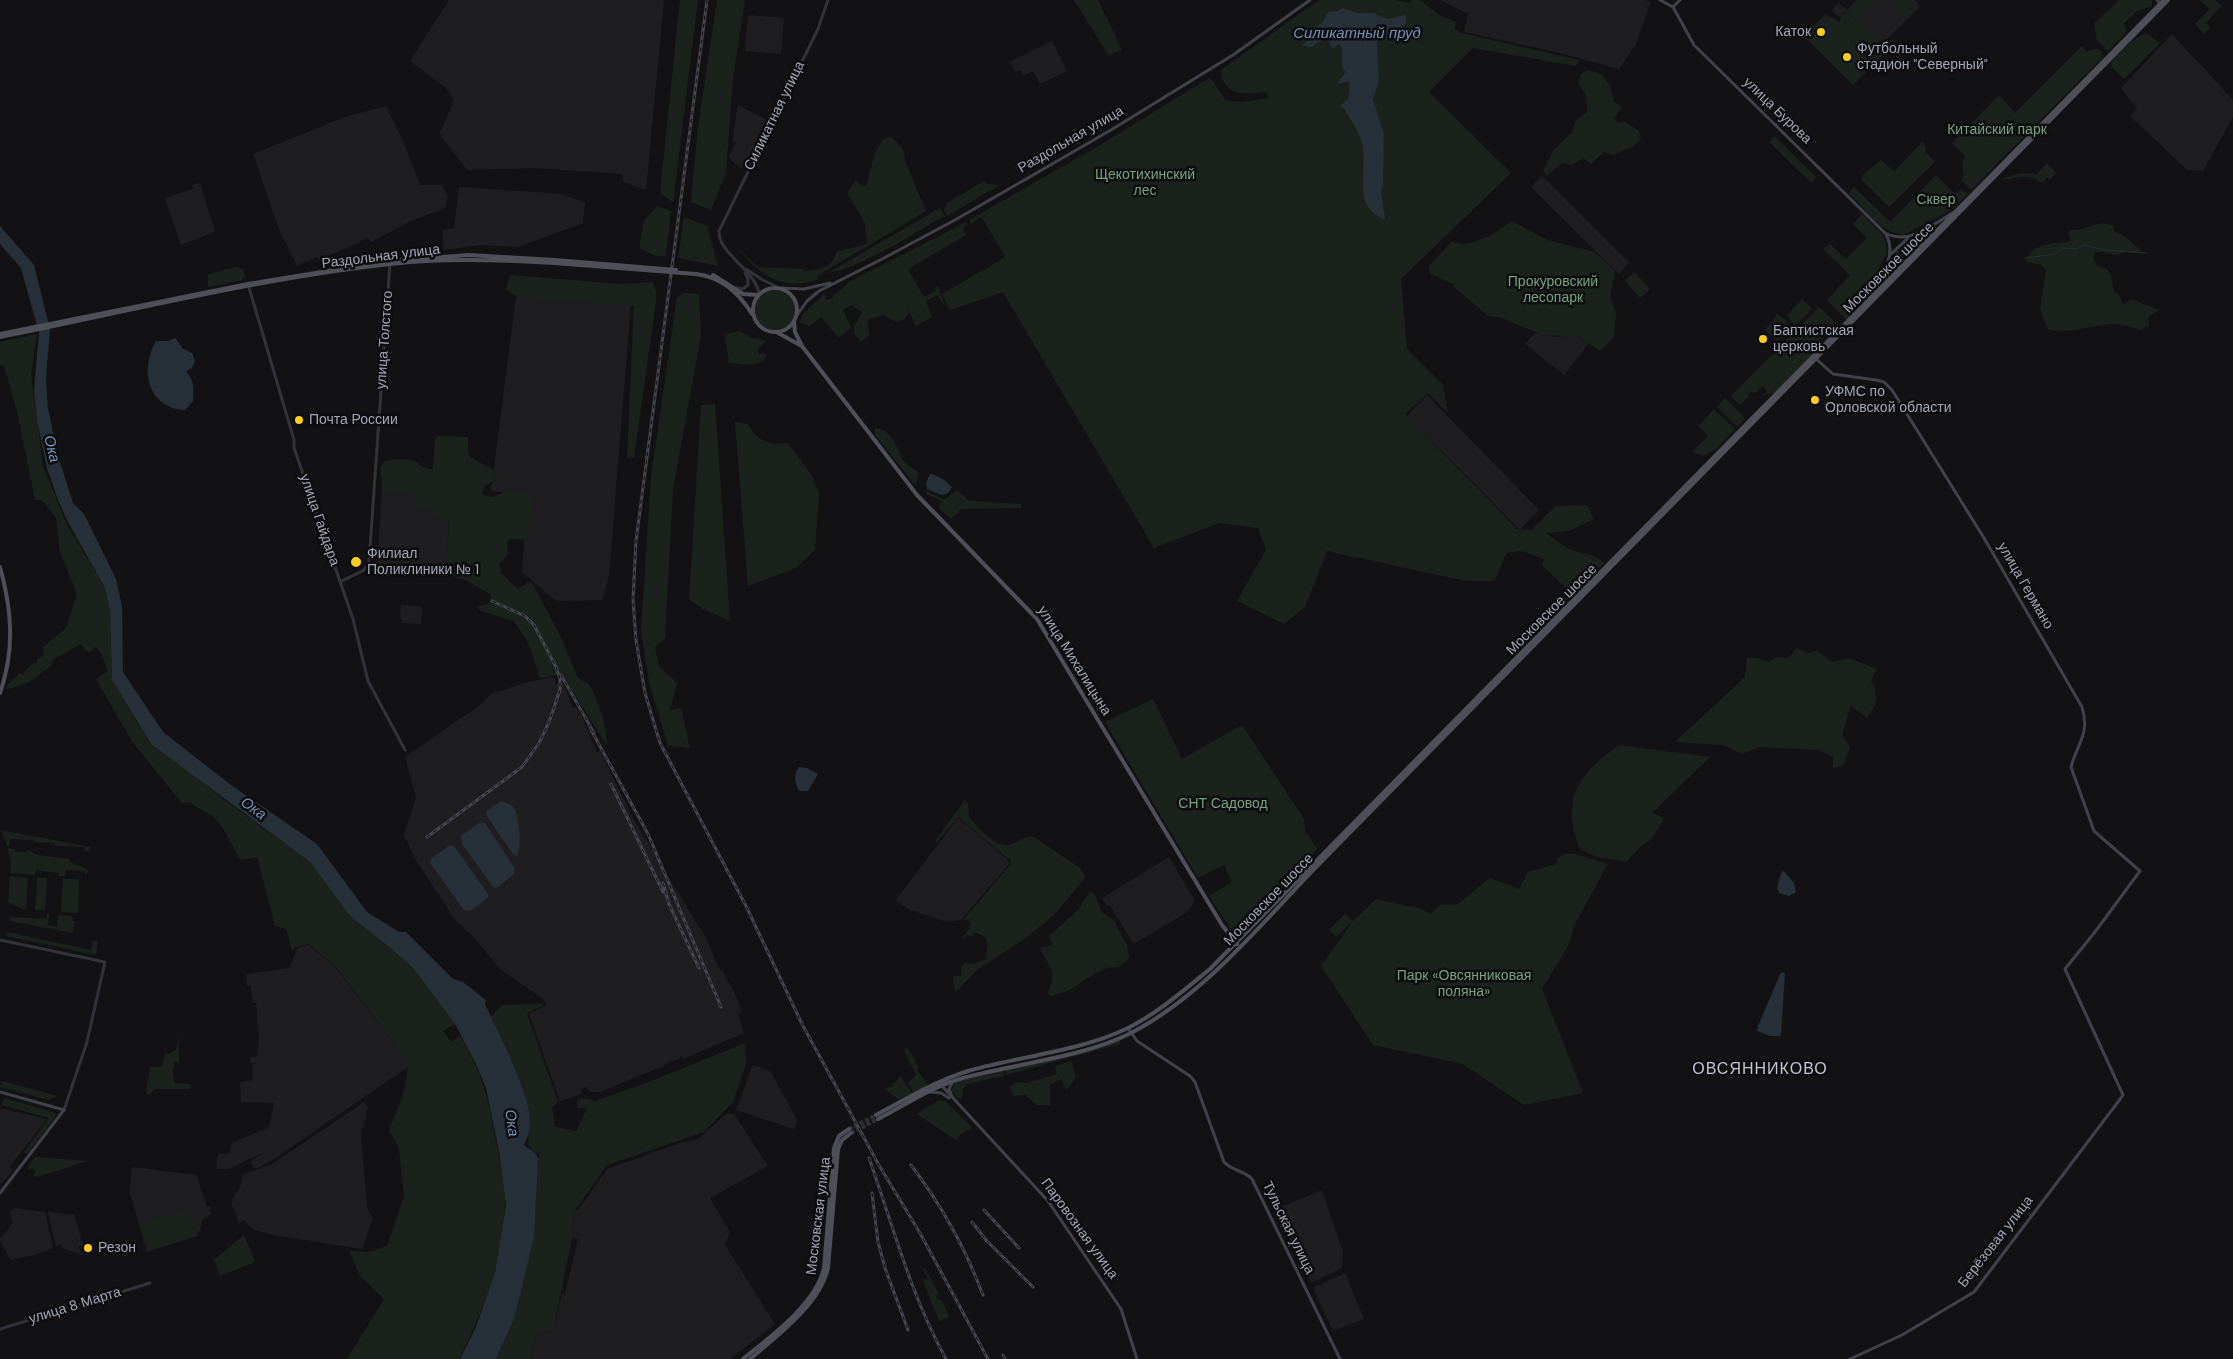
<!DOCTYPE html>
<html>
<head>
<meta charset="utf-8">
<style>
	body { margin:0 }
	canvas { display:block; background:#121214 }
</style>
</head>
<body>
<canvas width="2233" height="1359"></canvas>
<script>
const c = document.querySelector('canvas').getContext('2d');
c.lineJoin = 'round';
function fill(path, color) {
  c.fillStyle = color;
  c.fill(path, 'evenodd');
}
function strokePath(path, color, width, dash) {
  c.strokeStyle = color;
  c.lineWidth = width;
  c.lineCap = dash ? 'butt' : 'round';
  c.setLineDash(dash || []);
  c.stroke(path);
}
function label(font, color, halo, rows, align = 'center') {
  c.font = font + ' "DM Sans",sans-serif';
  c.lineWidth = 5;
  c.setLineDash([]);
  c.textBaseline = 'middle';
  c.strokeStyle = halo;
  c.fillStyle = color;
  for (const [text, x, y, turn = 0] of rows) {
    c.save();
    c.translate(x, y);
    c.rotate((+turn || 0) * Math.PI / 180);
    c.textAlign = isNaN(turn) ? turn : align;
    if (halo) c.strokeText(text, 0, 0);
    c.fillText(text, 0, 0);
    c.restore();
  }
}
const built = new Path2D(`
	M449,0H664L646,190L623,182L622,174L534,168L467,170L439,134L454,101L447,89L410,61Z
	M1440,0H1644L1651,2L1636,44L1619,69L1552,51L1464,32L1468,14Z
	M1856,0H1915L1920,6L1881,45L1846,11L1839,17L1832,10L1839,3L1847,10Z
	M748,15L784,18L781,54L745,51Z
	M2172,34L2233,100V117L2203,171L2187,170L2130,116L2137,109L2121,88Z
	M1052,41L1067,71L1040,84L1033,71L1023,76L1021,70L1015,72L1010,62Z
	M738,105L767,120L743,169L735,164L729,157L736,142L732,141Z
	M386,106L403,141L420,185H442L448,197L445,208L411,221L371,242L368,238L319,260L317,257L297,266L278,227L253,154L345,117Z
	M1542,176L1629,263L1619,274L1531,187Z
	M200,183L215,232L181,245L165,198L193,189L192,185Z
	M459,187L562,194L585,203L583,223L518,247L481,245L444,250L442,230L454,228Z
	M517,289L631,303L609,576L602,600L556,601L522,572L528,495L491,491Z
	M1535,333L1554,337L1575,336L1590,342L1564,375L1525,344Z
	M1427,395L1539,510L1520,530L1407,416Z
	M382,487H413L449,521L446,574L377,567Z
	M401,605L422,607L421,624L403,623L400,616Z
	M554,677L556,684L563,683L573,708L576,707L582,717L597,753L600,751L633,818L657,858L659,857L667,875L705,936L720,970H722L735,994L742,1012L738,1014L744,1033L683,1059L682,1056L679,1057V1059L668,1062V1064L600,1092H590L587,1087L581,1089L582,1094L560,1101L529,1014L547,1005L543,999L500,969L473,936L456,921L415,859L404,835L416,798L405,757L483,703L491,694L524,683Z
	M958,818L1009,861V864L961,920L946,922L908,909L896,900Z
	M1169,857L1195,901L1186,913L1133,944L1110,905L1107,906L1102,898Z
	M309,945L336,968L406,1059L408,1067L274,1159L258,1168H254L250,1162L264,1152L229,1169H216L218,1153L229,1154L232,1143L269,1127L272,1114L274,1103L241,1102L240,1082L252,1080L253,1063H250V1057H257L259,1040L256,1003H253L251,986H247L246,974L289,968L298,947Z
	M753,1065L771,1072L797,1120L794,1129L736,1110Z
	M364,1102L368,1107L361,1135L367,1207L373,1218L362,1249L273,1235L253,1229L243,1220L239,1224L231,1201L240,1187L244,1174L272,1164Z
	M0,1108L47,1119L10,1166L13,1170L0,1185Z
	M727,1113L734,1114L768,1166L710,1198L730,1232L725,1245L775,1324L730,1359H529L538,1333L553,1331L562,1294H565L578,1239L572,1238L574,1212L579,1209L607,1169L677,1144L698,1139Z
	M132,1167L196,1175L207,1207H210L211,1214L201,1221L202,1224L197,1236L147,1252L130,1193Z
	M1322,1190L1343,1252L1342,1268L1311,1283L1274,1210Z
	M13,1208L45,1212L53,1248L34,1255L10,1260L0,1239L13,1223L9,1214Z
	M48,1212L74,1215L83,1245L78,1246L82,1255L62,1248L61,1244L56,1246Z
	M1345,1273L1364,1319L1333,1331L1313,1288Z`);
const green = new Path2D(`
	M680,0H698L673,202L660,193Z
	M717,0H745L733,78L726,173L711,210L691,202L698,127Z
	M1074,0H1098L1122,50L1109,56Z
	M1319,0H1396L1409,3L1412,0H1420L1439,15L1456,22L1455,29L1461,33L1579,60L1576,66L1473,48L1429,92L1511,173L1401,279L1407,349L1443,385L1448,413L1428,393L1405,414L1515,527V529L1532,530L1555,506L1587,505L1594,519L1569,531L1546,533C1554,539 1562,546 1572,550C1587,556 1591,551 1604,563L1560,607L1558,603L1568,590L1542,565L1544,559L1522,551L1506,553L1495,581H1466L1327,551L1305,607L1284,624L1237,601L1266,550L1258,528L1219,523L1154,548L1003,292L950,310L942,294L1004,258V255L983,219L979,217L971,224L969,220L1100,145L1209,78L1213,81L1226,101L1243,102L1268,98L1267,92C1248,94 1223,98 1221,70Z
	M1858,0H1876L1858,19L1849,10Z
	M1895,0H1910L1917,6L1906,17L1892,3Z
	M2119,0H2152V6L2137,11L2124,23L2127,32L2108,51L2097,40L2094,24Z
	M2200,0H2215L2222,6L2206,23L2210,27L2204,34L2195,24L2210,9Z
	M1846,11L1857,22L1860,20L1887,47V51L1853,85L1809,41L1805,35L1825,14L1839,22L1841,19L1840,17Z
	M2146,33L2160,43L2124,79L2112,67L2111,62L2132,41Z
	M2082,46L2087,52L2093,49H2099L2104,56L1971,190L1962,181L1964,174L1962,167L1965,156L1952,143L1999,95L2015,113Z
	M1588,70C1607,73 1611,86 1614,102L1622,107L1614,118L1618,123L1625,122L1639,131L1641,139L1633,147L1613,155L1604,152L1591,164L1583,158L1572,165L1562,163L1547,176L1543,171L1553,151L1571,133L1576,121L1588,111L1585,94L1578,82L1581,74Z
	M1774,136L1816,177L1811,183L1769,142Z
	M891,137L903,149L906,163L926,211L817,276L818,280C777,291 761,274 735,246L758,267L803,269L804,271C819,270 832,269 836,252L867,244L865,223L847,193L856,180L861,185L866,186L875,153L883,139Z
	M1923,141L1926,149L1925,154H1928L1935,162L1889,207L1862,180V176L1881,160L1894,172Z
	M2047,163L2056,173L2050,180L2047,178L2042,183C2030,173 2017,178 2002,180C2010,174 2026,172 2036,175Z
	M1936,175L1955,194L1961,189L1968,194L1950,211L1905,234C1886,238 1862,206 1849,193L1854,187L1890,222Z
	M984,181L987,184L1000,185L947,216L944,210L947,203Z
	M657,206L671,211L666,256H656L639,248L644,221Z
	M940,208L945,216C911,234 864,267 828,273Z
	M1862,214L1884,236L1887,251L1866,298L1846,320L1827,300L1850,275L1823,249L1830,244L1846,259L1867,238L1853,224Z
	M684,217L707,226L718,266L678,258Z
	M1512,221L1547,240L1595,252L1615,271L1610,297L1616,313L1614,337L1600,351L1580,337L1543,335L1499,317L1488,316L1454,287L1453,284L1430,274L1429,266L1451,242L1468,244L1490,236Z
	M966,222L968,225L963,228L966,235L908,269L924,297L936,291L935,287L938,286L945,308L938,295L926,301L932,317L916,326L908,309L909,313L905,319L896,322L884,315L869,319L867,326L870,335L861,342L854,333L855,325L862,312L851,305L843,310L851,328L839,338L821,317L810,326L799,322L804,313L824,294L827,300L833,298V296L847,285V283Z
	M2102,223L2113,225L2114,231L2128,239L2144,254L2125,252L2116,255L2104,252H2095L2093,257L2097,266L2107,269L2111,275L2114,292L2119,295L2122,303L2125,304L2131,299L2159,310L2148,317L2149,325L2141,330C2133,328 2123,324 2115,324C2092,324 2071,335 2048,329L2040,310L2046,270L2042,265L2026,262C2028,257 2030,251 2035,249C2042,245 2059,241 2066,243L2071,240L2068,233L2071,230H2078Z
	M1914,238L1919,239L1920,245L1914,251L1902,249L1899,253L1902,263L1897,269L1891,268C1887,256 1903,240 1914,238Z
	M236,267L243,269L245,276L242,280L208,287V274Z
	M1634,272L1650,289L1640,298L1625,281Z
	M510,275L621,284L653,282L657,295L634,457L627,458L634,306L517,297L506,289Z
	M755 310a20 20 0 1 1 40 0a20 20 0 1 1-40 0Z
	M683,293L699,294L701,336L673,489L665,638L655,647L659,666L677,683L670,710L681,708L690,748L668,746L649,682L641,631L651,476L677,298Z
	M1802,299L1812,309L1795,326L1787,315Z
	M1819,307L1832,319L1834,324L1815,344L1816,352L1776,392L1762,396L1767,391L1763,386L1755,393L1751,392L1748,395L1750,396L1740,405L1731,396Z
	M1777,314L1787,321L1789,330L1778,341L1765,330Z
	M740,331L750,337L766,341L758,349L759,354H767L763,361L749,365L729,363L725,334Z
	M37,334L31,375L43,466L66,523L105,588L110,611L112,680L150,744L188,770L223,799L310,862L350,916L393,950L414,969L455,1024L443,1031L451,1042L460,1036C481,1072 488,1095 495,1136C500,1159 507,1184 505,1207C503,1260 483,1312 459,1359H347L384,1299L360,1276L349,1251L369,1252L387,1246L404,1197L399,1149L389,1130C397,1111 412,1079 406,1059L337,968L309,944L295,947L292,951L286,929L275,926L257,857L240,860C231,844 225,827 211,815C204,810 197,809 190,802L182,803L133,743L96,679L108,671L100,651L95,647L91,652L86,651L81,644L54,659L50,667L29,682L6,690L7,685L20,673L22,675L32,664L37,663V659L44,655L43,647L66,628L77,594L60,552L56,518L42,500H35L17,411L4,366L0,365V342Z
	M1725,398L1745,418L1737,427L1717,407Z
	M715,404L730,621L703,609L689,599L701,405Z
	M1714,409L1735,429L1717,448L1703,456L1692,452L1708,436L1698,426Z
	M735,422L748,424C758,442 768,445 788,443L812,476L819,494L815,550L796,568L748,586Z
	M875,428C892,429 896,447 903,460C907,465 914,469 919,473L915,485L875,435Z
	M438,436L468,437V452L471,458L492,469L495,477L494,480L485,486L482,493C493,502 498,493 509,491C516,490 523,491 530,492L533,497L527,540L512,539L507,541L508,554L499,565L501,573L518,589L528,582L532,583L559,633L578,678C582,680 586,682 589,685C598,696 608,732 607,746L562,674L541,678L538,675V671L527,641L514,621L479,610L478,606L488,604L491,600L490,594L465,580L446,574L449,521C439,522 435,518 429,510L417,508L411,494L388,492L382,487L380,467L385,461C393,459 402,458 411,460C420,462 418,468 433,469L435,439Z
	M925,490L944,500L957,490L969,501L1021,504V508L961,509L951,519L939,508L941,501L927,494Z
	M1797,648L1808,653L1817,651L1833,662L1849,658L1877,669L1871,680C1879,698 1878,702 1867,718L1851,706L1842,735L1850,747L1844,765L1833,769V757L1818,750L1760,747L1742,754L1723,745L1675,742L1745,677L1747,658H1757L1767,662L1776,657L1788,658Z
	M1153,699L1182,759L1242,725L1304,819L1305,830L1317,849L1238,931L1230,928L1209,896L1232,882L1224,865L1198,878L1105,722Z
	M1619,745L1710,757L1652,813L1664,818L1652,839L1642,845L1626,862L1594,856L1580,849C1560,799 1578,774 1619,745Z
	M965,800L968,803L969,817C976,827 997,850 1011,844C1020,841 1025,836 1034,837L1080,868L1086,877L1053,916L1023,940L978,969L955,993L953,976H962L961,969L964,962L973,964L986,959C988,944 991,937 974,932L973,936L967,935L965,939L962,938L969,929L971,922L964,919L1010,865L1011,861L958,817L937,842L935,841Z
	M1,830L90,847L89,852L85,851L84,847L55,846V843L34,842L33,840L10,839L9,846H7Z
	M7,848L14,849L15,852H27L28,850L37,855L69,859L70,862L88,870L87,874H85V871L66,870L65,876H59V873L36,870L35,875L10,873L11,862Z
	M1565,854H1575L1608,864L1576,922L1568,946L1542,989L1583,1093L1524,1105L1463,1064L1373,1045L1321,966L1353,921L1336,937L1329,930L1345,914L1353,921L1376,899L1418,908L1431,914L1440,905L1458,904L1490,878L1519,889L1528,872L1556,864L1558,858Z
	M10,876L28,878L26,909L20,908L8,902Z
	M37,878H47L45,910H35Z
	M63,879H79L78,913L61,912Z
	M1090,891L1095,895L1102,912L1114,921L1127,945L1129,958L1119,967C1102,966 1086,979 1073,988C1067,992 1057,994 1051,996L1047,993C1059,974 1049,966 1040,948L1053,945L1049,936L1078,910Z
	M47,914H49L48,925L57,927L58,915L72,916V921H75L73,933L10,921L11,917L47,919Z
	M7,932L91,950L93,940L98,941L96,955L6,936Z
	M542,1004L545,1005L527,1013L558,1102L552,1107L555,1127L576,1131L587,1108H578L577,1099L585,1098L595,1101L649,1082L745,1043L746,1064L733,1102L704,1132L607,1165L574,1212L572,1238L553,1331L538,1333L529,1359H496L514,1319L539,1154C537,1153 532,1151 530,1148C526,1143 531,1119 529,1110C522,1078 504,1047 491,1017L502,1005Z
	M179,1037V1062H174V1068L172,1070L175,1083L190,1084L191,1089H156L148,1095L146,1092L150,1067H162L165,1053L169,1054L176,1050Z
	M1120,1040V1044L1006,1075L1005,1070Z
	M907,1047L919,1068L917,1070L928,1085L914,1093L908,1083L916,1075L904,1050Z
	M1071,1061L1076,1078L1066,1090L1062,1079L1050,1084V1105H1037L1025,1095L1013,1096L1010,1087L1017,1082L1026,1083L1057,1074L1055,1066Z
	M1003,1070L1004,1076L967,1084L963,1089L962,1098H957L952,1090L955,1082Z
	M901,1076L912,1094L898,1099L884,1088L891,1087Z
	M2,1081L58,1096L49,1100L0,1087Z
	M4,1098L55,1113L56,1116L27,1154L24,1152L49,1118L2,1105Z
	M939,1100L945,1101L973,1128L961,1134L956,1140L917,1114Z
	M35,1157L88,1161L37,1177L33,1175L36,1172L31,1168L29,1170L27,1168Z
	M188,1209L196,1235L148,1251L140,1224Z
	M244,1235L255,1262L220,1276L214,1260Z
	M925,1268L939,1295L936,1296L937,1300L941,1299L950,1317L939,1321L923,1280L928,1279L923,1269Z`);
const water = new Path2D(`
	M1342,8L1357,13H1375V14L1388,19L1406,15V24L1401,26L1402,34L1377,40L1379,81L1373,99L1384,134L1383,184L1381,192L1385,219C1350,208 1369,167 1362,143C1359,131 1350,119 1344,108L1339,107L1348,99L1350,85L1348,81L1338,84L1340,79L1346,72L1342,67V47L1338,44L1333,49L1327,39H1323L1312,47L1302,46L1311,36L1315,27L1322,23L1328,12L1338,11Z
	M0,226L34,265L50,330L46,378L48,409L58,456L73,503L84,514L116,579L122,606L123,672L163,732L231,785L317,844L367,912L399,932H406L453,979L463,982L486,1000L485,1004C497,1031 532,1096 530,1123C530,1131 527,1138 524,1145L535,1153L538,1158L534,1237L514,1319L496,1359H460L476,1327L495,1272L506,1206L500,1156L486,1088L475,1062L455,1024L414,969L393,950L350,916L310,862L151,744L112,680L110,611L105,588L68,522L58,500L47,468L37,421L34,390L39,333L21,268L0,244Z
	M175,338L183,349L192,353L195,361L192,368L186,371C194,380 194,389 193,401L185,410C148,408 139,370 156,341H168Z
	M930,474C940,476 945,480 952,487L948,493L942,495L927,489L926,483Z
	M799,767L807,768L818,774L808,791H799C795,783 793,774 799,767Z
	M501,801C504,802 510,804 512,806C520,814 522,847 517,856L513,854L486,815L487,811Z
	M479,823H485L515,869L514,874L498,887L494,888L462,844L461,836Z
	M450,845L454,846L488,894V898L470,911L464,910L430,863L432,858Z
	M1784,871L1794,883L1796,892L1789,896L1779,893L1777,888L1781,873Z
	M1781,972L1785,973L1781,1034L1780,1036H1770L1757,1031L1758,1026Z`);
const stream = new Path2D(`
	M2025,258L2055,254L2062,248L2075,249L2084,245L2105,250L2147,253`);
const primaryTunnel = new Path2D(`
	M849,1129L876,1115
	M851,1133L878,1119`);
const tertiary = new Path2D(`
	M746,269L761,279L779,288
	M248,284L294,440V448L353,619L368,681L405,750
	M736,288L743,289L748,285V279L745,273
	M759,294C756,270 718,254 719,231L818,29L828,0
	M340,582L364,570L369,562L390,262
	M0,940L105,962L87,1042L64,1110
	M0,1329L150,1283`);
const secondary = new Path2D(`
	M1660,0L1673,7L1694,45L1885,233C1899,254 1880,280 1869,299
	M2157,0L2162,5
	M1673,7L1680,0
	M1885,233C1910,246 1933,224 1954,212
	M1914,235L1921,238L1923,246
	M1891,254L1908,238
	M1888,263L1890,270L1895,273
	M781,288L804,289L830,283
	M795,318L807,301L819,291L884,258L955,220L1111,130L1233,55L1310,0
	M1814,357L1833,374L1876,380L1884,382L1892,390L1984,538L2082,707C2090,734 2078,742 2071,767L2094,831L2140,871L2095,932L2065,969L2123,1095L2121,1098L1974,1292L1902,1335L1850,1359
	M1128,1028L1137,1041L1190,1076L1195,1082L1224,1162C1232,1171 1244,1170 1252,1179L1340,1359
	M941,1085L1048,1201L1121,1309L1137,1359
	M0,1092L64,1110L0,1193
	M930,1092L941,1093L949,1098
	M952,1096L949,1089L953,1081`);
const primary = new Path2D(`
	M696,274C722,277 739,293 752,314
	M713,275L743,294L758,295
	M753 310a22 22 0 1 1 44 0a22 22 0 1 1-44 0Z
	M794,321L795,332L802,346L917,495L1037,619L1176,849L1222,925L1237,944
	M778,333L800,345
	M0,334L248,284L389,261L469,255L555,260
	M0,337C136,310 272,275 410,262C459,258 506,260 554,263
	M0,567C12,610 15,650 0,693
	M876,1115C906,1099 936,1081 968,1071C1020,1056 1077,1052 1126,1029C1157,1014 1184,990 1210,969L2164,0
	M878,1119C905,1105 933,1086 963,1078C1014,1064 1084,1057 1131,1033C1204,995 1260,925 1316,867L2168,0
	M743,1359C770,1337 816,1304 824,1268L834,1148L839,1136L849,1129
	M750,1359C777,1336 820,1304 828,1268L838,1149L842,1140L851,1133`);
const rail = new Path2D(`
	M707,0L636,541L633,600L636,640L645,693L660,743L746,906L802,1024L880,1167L920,1233L988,1359
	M561,675L594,733
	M590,728L648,834L721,1007
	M611,784L663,892
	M427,837L522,767L539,743L549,722L560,690V679L556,667L534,625L525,616L492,601
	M663,883L669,904L699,968
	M869,1158C893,1226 911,1296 946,1359
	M911,1165C940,1203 966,1250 983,1295
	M872,1193L878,1242L885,1268L908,1330
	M984,1210L1019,1248
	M972,1222L987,1241L1033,1287
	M1003,1355L1005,1359`);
const primaryBridge = new Path2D(`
	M555,260L676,270
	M554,263L696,274`);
const markers = [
	[1821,32,5,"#ffcd1e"],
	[1847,57,5,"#ffcd1e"],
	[1763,339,5,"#ffcd1e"],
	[1815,400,5,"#ffcd1e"],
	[299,420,5,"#ffcd1e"],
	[356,562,6,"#ffcd1e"],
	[88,1248,5,"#ffcd1e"]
];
const poiNames = [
	["Каток",1811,32,"right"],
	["Футбольный",1857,49],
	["стадион \"Северный\"",1857,65],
	["Баптистская",1773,331],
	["церковь",1773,347],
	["УФМС по",1825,392],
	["Орловской области",1825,408],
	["Почта России",309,420],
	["Филиал",367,554],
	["Поликлиники № 1",367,570],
	["Резон",98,1248]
];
const streetNames = [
	["улица Бурова",1777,111,44],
	["Силикатная улица",775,116,-64],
	["Раздольная улица",1071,140,-30],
	["Раздольная улица",381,257,-7],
	["Московское шоссе",1889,268,-45],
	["улица Толстого",385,340,-86],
	["улица Гайдара",319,520,71],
	["улица Германо",2025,586,60],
	["Московское шоссе",1552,610,-45],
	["улица Михалицына",1074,661,58],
	["Московское шоссе",1269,900,-46],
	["Московская улица",819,1216,-83],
	["Тульская улица",1288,1228,64],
	["Паровозная улица",1079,1229,54],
	["Берёзовая улица",1996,1242,-52],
	["улица 8 Марта",75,1306,-17]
];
const parkNames = [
	["Китайский парк",1997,130],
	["Щекотихинский",1145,175],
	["лес",1145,191],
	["Сквер",1936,200],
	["Прокуровский",1553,282],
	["лесопарк",1553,298],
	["СНТ Садовод",1223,804],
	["Парк «Овсянниковая",1464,976],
	["поляна»",1464,992]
];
const waterNames = [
	["Силикатный пруд",1357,34],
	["Ока",51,449,76],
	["Ока",253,809,36],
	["Ока",511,1123,82]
];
const quarterNames = [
	["ОВСЯННИКОВО",1760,1070]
];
fill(built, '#1e1e21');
fill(green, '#1a221b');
fill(water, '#272f38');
strokePath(stream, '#272f38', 1);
strokePath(primaryTunnel, '#2f3034', 4, [4, 2]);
strokePath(tertiary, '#323339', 3);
strokePath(secondary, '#404149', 3);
strokePath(primary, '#4e4f58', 4);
strokePath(rail, '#45464e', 3);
strokePath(rail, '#0d0d0f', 1, [4]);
strokePath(primaryBridge, '#4e4f58', 4);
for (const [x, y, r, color] of markers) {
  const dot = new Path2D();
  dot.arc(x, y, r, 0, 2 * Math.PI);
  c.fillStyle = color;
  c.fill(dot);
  strokePath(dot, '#0d0d0f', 2);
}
label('14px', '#a2a6b6', '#0d0d0f', poiNames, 'left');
label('14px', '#a2a6b6', '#0d0d0f', streetNames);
label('14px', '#76a37e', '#0d0d0f', parkNames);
label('italic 15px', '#7490b5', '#0d0d0f', waterNames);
c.letterSpacing = '1px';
label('16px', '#c3c5d1', '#0d0d0f', quarterNames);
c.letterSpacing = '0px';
</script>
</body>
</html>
